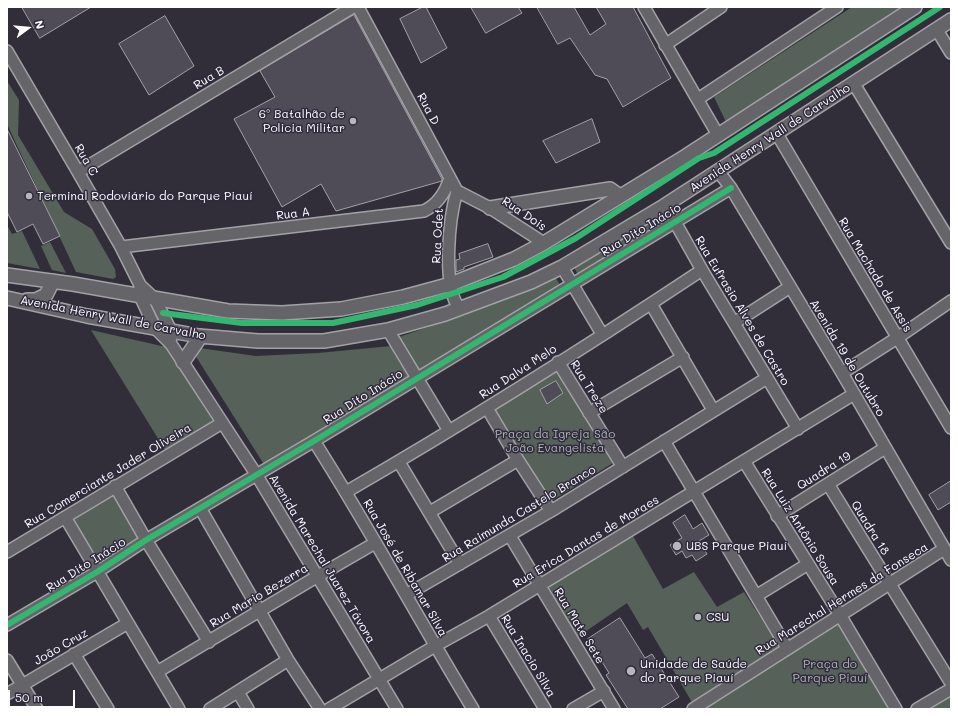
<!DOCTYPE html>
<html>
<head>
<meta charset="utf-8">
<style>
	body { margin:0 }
	#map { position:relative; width:958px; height:716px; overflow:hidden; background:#312e39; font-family:Mali,sans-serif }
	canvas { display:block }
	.frame { position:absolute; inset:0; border:8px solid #fff; pointer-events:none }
	.north { position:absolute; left:8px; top:8px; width:40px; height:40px; -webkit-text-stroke:3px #2f2a3d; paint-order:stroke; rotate:74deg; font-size:11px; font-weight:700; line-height:16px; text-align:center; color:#fff }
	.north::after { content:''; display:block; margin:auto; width:14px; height:18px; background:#fff; clip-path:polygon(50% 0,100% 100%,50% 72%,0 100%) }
	.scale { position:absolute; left:8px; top:690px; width:67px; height:18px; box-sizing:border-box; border:2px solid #fff; border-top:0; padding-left:5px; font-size:12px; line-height:14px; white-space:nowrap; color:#fff; -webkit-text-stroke:3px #2f2a3d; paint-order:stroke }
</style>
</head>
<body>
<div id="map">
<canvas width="958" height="716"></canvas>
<div class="frame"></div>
<div class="north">N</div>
<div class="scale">50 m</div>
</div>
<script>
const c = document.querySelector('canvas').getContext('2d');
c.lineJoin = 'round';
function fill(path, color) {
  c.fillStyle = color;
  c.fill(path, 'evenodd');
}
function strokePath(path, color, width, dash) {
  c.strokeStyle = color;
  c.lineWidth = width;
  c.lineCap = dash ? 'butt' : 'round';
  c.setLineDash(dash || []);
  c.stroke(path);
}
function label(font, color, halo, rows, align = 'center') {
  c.font = font + ' Mali,sans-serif';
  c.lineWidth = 3;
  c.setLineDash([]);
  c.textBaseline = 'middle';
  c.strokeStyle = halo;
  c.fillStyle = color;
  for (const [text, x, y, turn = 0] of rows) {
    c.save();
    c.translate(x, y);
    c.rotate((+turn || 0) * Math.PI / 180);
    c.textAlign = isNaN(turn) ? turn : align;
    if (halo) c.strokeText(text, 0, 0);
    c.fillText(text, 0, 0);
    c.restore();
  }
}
const green = new Path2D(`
	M852,7H906L728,126L714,97Z
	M7,81L19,100L18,135L64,212L92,229L115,269L116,277L113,279L76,272L7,124Z
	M663,212L670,223L579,277L574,267Z
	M7,225L12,234L22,231L40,269L7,263Z
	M50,242L66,273L52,270L41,246Z
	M555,277L561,286L420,373L399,337C452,319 505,301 555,277Z
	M91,330L166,347L215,424L167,453Z
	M391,346L410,378L265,466L195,355L199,348L256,356L318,353Z
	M556,369L613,463L548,503L491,409Z
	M115,495L141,539L102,564L72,521Z
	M633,536L663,589L694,572L717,607L744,592L781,649L693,704L648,627L643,630L627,603L576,638L548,585Z
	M842,619L896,709H697Z
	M951,694V709H925Z`);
const building = new Path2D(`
	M22,7H91L40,38Z
	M423,7H426L447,48L421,63L400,19Z
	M471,7H518L522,13L486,33Z
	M537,7H574L590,35L606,24L596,7H633L671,78L623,107L607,79L595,75L570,38L558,44Z
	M354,15L442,179V181L336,211L321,184L282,207L234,119L275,97L260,71Z
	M165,16L194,66L149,95L119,44Z
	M592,119L600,142L556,163L543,141Z
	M7,129L60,236L43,244L33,224L17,232L7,212Z
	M488,244L493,257L464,267V269L456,272V260L460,259L459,254Z
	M556,381L563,393L547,404L540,390Z
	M951,481V502L938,510L929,495Z
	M685,515L693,529L702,523L709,535L699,541L707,554L696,561L692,555L686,558L682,551L676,555L670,545L682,538L673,523Z
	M620,618L645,658L652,654L679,697L660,709H628L606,675L609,673L588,639Z`);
const minor = new Path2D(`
	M358,7L457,191L490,208L544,243
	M644,7L718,135
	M937,30L951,53
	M665,45L721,7
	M7,51L78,172L121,247L140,285L155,299L171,331V338
	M854,84L951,243
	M698,99L837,7
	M777,134L951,428
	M718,171L731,188L842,373L951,560
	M78,172L353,7
	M457,191C449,218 442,285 459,308
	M664,206L675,222L702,270L798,429
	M121,247L424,211C438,204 445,193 450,178
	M562,267L602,334
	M140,285V296L155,328L171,344L256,474L397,709
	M651,304L713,410
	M734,323L790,287
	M388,330L449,431
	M558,362L623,467
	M842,373L897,338L951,301
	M487,408L518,460L551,511
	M589,413L683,357
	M314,441C370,529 419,620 473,709
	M664,441L787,648
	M744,461L840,615L896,709
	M399,462L460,564
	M828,484L951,683
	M115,486L146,540L209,642
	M346,492C467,422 586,347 702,270
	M200,508L288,660L320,709
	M430,512L518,460
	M777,516L885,448
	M65,517L179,709
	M510,536L614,709
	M7,552L222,423
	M406,595L551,511L767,378
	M756,596L808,564
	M489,616L545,709
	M7,625L97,572L146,540L314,441L731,188
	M74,654L108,709
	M7,660L37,709
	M157,672L318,576L375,543
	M238,692L248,709
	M7,694L128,623
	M210,709L288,660
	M329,709L435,646L489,616L854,394
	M573,709L604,691
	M693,709L944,549
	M917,709L951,689`);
const major = new Path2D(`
	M490,208L610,189L620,196
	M7,275L73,284L228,311L282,313L341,309L403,297L451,284L514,259L544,243L686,156L915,7
	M7,298L87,316L155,328L199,336L258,341H324L388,330L445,314L531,282L562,267L664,206L951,20
	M27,300H36L46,295L53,281
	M183,362L201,336`);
const cycleway = new Path2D(`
	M163,313L242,323H333L417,305L503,277L576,238L699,158L714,153L940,7
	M7,625L97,572L146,540L314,441L731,188`);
const markers = [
	[353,121,4,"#b7b6ba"],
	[29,196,4,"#b7b6ba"],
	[677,546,5,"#b7b6ba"],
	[698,617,4,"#b7b6ba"],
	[631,671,5,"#b7b6ba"]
];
const streetNames = [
	["Rua B",209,78,-31],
	["Rua D",428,109,62],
	["Avenida Henry Wall de Carvalho",770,138,-33],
	["Rua C",86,160,60],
	["Rua A",293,214,-7],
	["Rua Dois",524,214,34],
	["Rua Dito Inácio",641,230,-31],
	["Rua Odet",438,236,-87],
	["Rua Machado de Assis",875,275,59],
	["Rua Eufrasio Alves de Castro",742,311,59],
	["Avenida Henry Wall de Carvalho",113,318,11],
	["Avenida 19 de Outubro",847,358,59],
	["Rua Dalva Melo",518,372,-33],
	["Rua Treze",589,387,58],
	["Rua Dito Inácio",363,397,-32],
	["Quadra 19",824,471,-32],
	["Rua Comerciante Jader Oliveira",108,476,-31],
	["Rua Raimunda Castelo Branco",519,514,-31],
	["Rua Luiz Antônio Sousa",800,527,58],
	["Quadra 18",870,528,58],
	["Rua Erica Dantas de Moraes",586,542,-31],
	["Avenida Marechal Juarez Távora",322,559,59],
	["Rua Dito Inácio",86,565,-32],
	["Rua José de Ribamar Silva",405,568,60],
	["Rua Mario Bezerra",259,596,-31],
	["Rua Marechal Hermes da Fonseca",842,599,-32],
	["Rua Mate Sete",579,626,59],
	["João Cruz",61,647,-30],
	["Rua Inacio Silva",528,656,59]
];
const poiNames = [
	["6º Batalhão de",345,114,"right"],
	["Policia Militar",345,128,"right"],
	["Terminal Rodoviário do Parque Piauí",37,196],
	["UBS Parque Piauí",686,546],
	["CSU",706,617],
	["Unidade de Saúde",640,664],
	["do Parque Piauí",640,678]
];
const parkNames = [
	["Praça da Igreja São",555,434],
	["João Evangelista",555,448],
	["Praça do",830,664],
	["Parque Piauí",830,678]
];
fill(green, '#566159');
fill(building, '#504c57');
strokePath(building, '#a2a1a6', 1);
strokePath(minor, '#a2a1a6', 14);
strokePath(major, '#a2a1a6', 16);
strokePath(minor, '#656469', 11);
strokePath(major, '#656469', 13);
strokePath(cycleway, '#33b770', 6);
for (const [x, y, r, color] of markers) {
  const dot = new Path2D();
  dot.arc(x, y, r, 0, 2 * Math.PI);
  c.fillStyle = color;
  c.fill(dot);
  strokePath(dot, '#2f2a3d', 1.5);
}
label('12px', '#fff', '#2f2a3d', streetNames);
label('12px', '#fff', '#2f2a3d', poiNames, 'left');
label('12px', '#aeb4ae', '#2f2a3d', parkNames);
</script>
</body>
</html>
